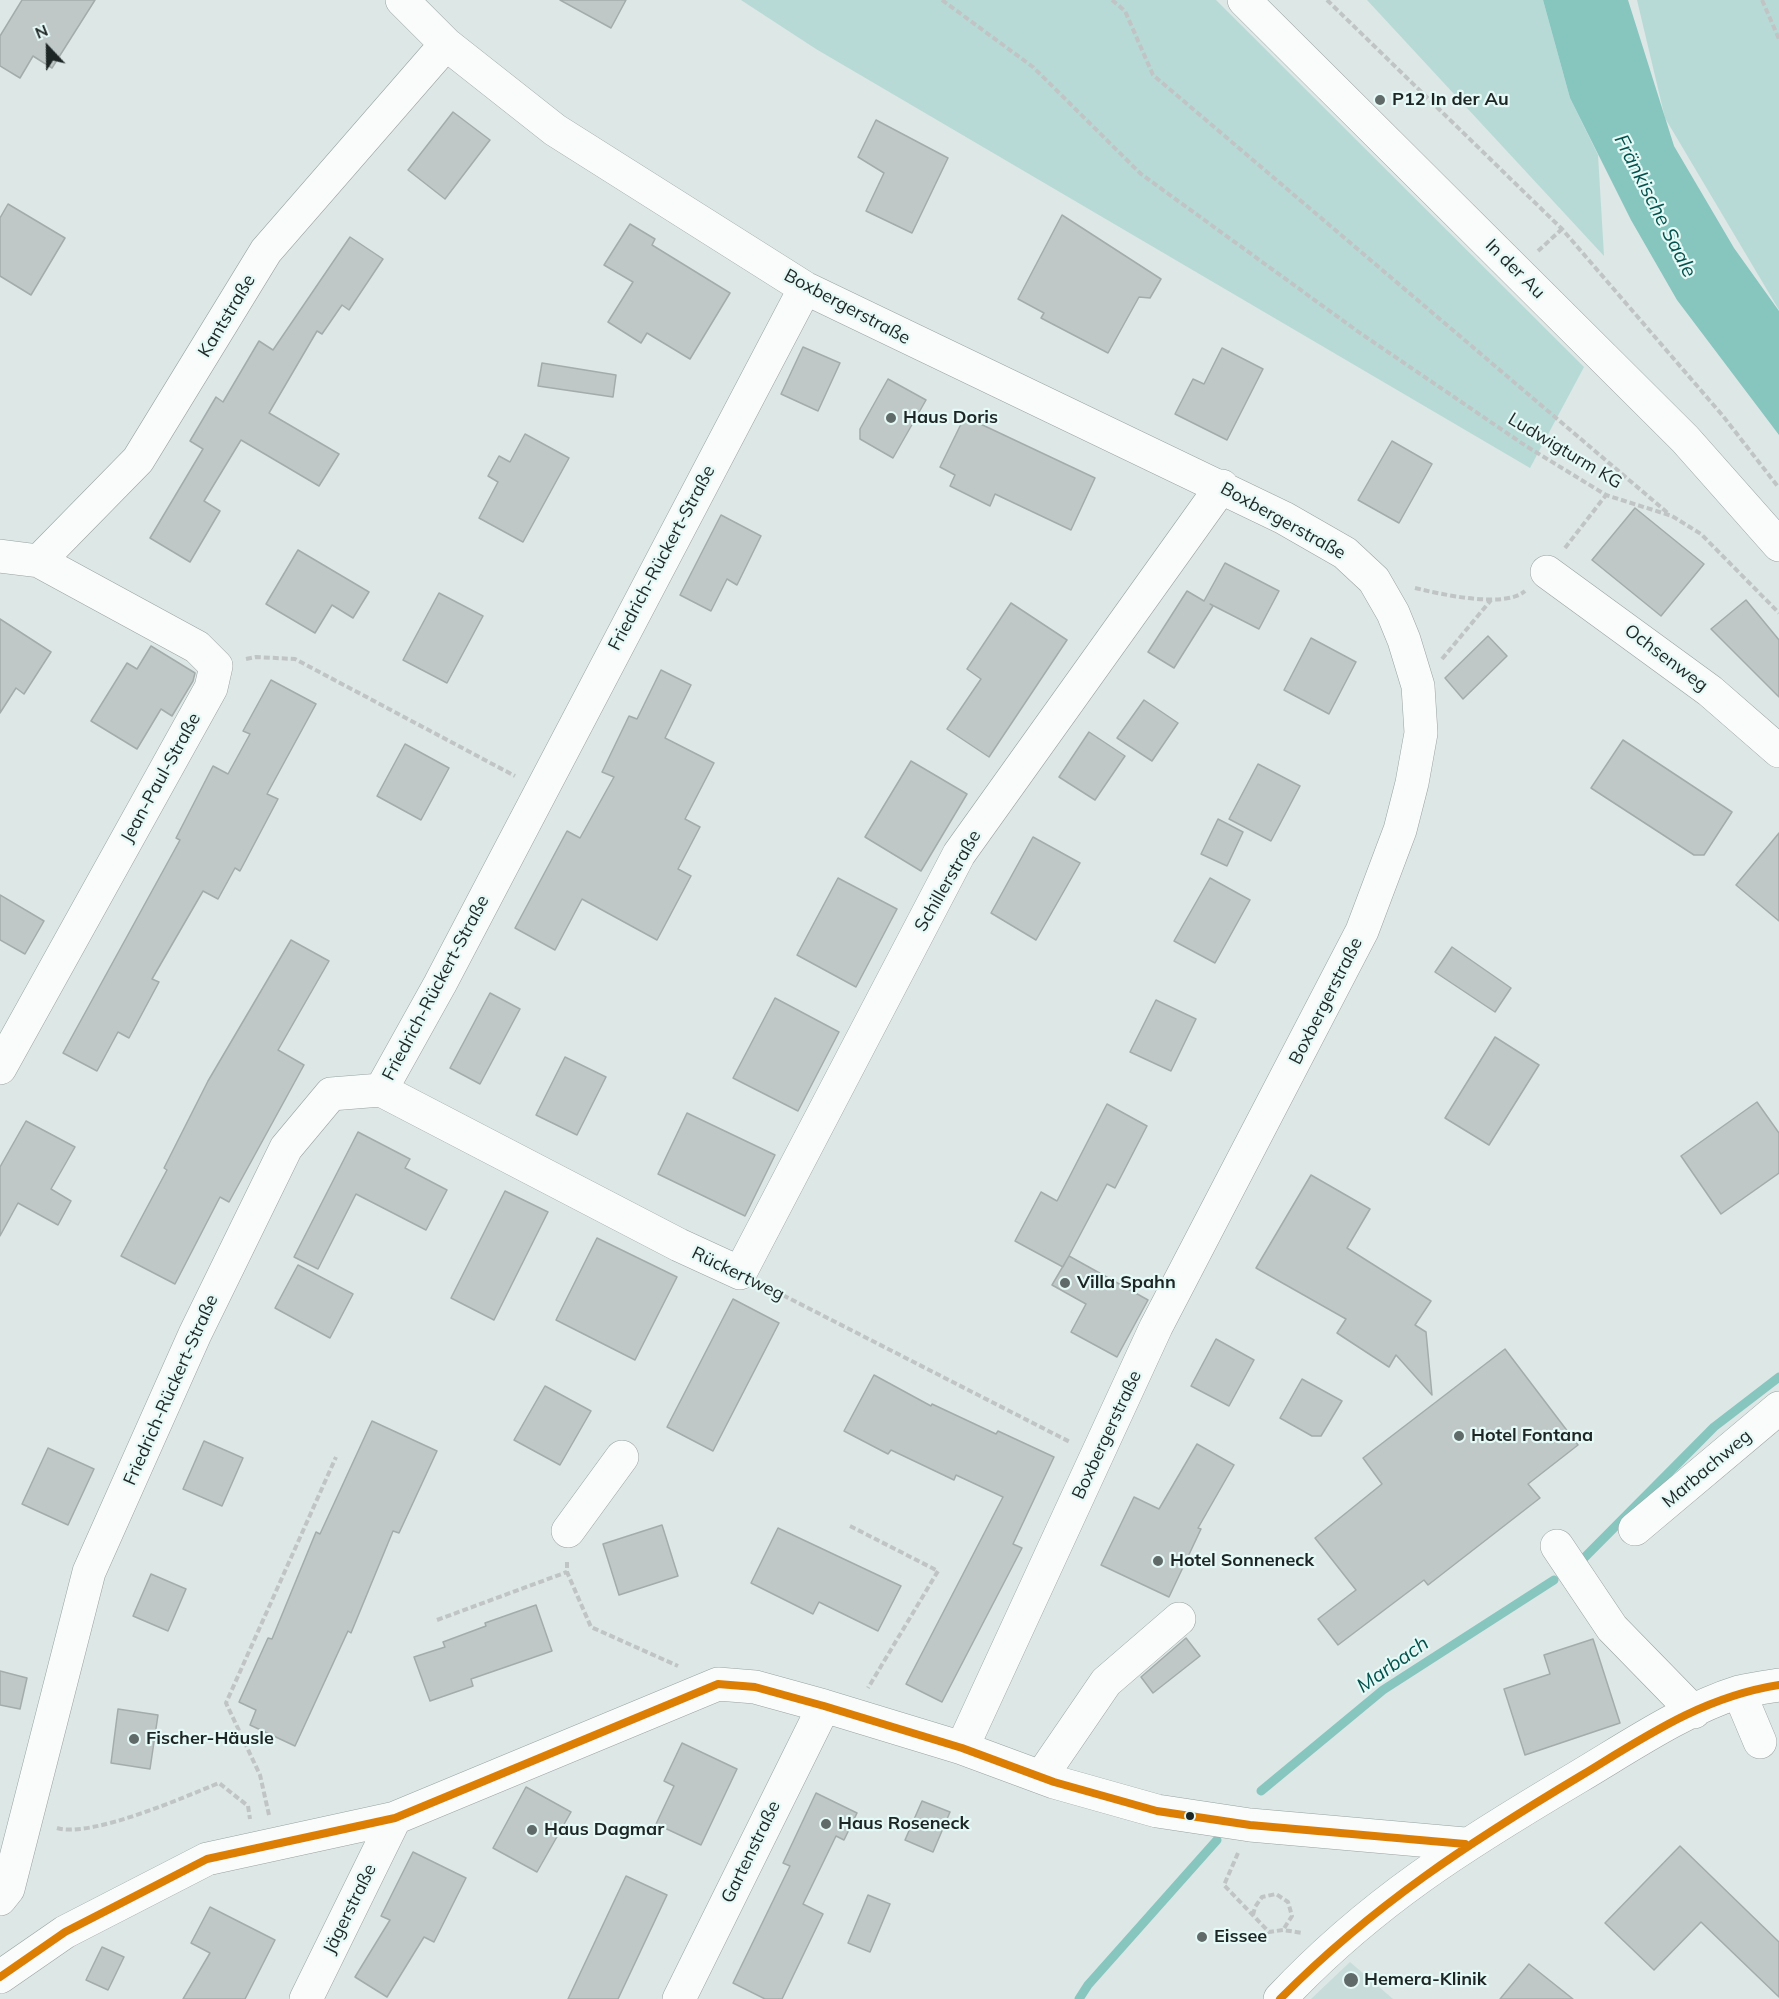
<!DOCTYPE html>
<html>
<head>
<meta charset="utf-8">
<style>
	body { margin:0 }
	#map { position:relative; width:1779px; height:1999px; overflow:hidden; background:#dce7e6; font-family:Mulish,sans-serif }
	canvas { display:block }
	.north { position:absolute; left:18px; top:18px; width:60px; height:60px; -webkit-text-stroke:4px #e5f9f6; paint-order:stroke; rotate:338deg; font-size:16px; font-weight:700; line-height:24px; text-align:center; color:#1e2625 }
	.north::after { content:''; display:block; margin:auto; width:21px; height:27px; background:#1e2625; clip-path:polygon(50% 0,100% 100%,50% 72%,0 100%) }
</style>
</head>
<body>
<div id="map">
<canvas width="1779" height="1999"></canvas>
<div class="north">N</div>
</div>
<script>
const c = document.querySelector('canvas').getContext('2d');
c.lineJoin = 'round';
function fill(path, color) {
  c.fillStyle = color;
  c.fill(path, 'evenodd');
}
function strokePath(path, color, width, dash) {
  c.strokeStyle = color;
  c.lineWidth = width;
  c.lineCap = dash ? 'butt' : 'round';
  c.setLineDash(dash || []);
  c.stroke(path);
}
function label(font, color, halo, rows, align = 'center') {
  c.font = font + ' Mulish,sans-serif';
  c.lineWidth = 4.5;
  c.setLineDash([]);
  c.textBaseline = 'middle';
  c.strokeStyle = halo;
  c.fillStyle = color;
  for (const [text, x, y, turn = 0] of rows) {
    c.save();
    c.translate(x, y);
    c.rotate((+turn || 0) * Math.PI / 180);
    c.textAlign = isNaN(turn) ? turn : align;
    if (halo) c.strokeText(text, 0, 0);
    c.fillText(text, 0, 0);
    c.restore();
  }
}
const built = new Path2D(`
	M1350,1962L1393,1999H1311Z`);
const green = new Path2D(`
	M741,0H1216L1584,367L1530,468L816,49Z
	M1367,0H1543L1570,98L1598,155L1604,256Z
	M1637,0H1779V310L1665,118Z`);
const water = new Path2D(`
	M1543,0H1628L1674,146L1734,248L1779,311V435L1677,300L1631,220L1570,98Z`);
const stream = new Path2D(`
	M1583,1559L1714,1427L1779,1377
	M1261,1791L1383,1690L1554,1580
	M1079,1999L1088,1985L1217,1840`);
const building = new Path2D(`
	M22,0H95L52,68L33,56L20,78L0,66V36Z
	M560,0H626L611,28Z
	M453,112L490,140L445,199L408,170Z
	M876,120L948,158L912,233L866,211L884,173L858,157Z
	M8,204L65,238L31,295L0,276V218Z
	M1062,215L1161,279L1150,298L1139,297L1108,353L1041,318L1044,313L1018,299Z
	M630,224L655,239L652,245L730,293L690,359L647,333L641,343L608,322L633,282L604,265Z
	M350,237L383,259L349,310L342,305L322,334L317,331L269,413L339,454L319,486L241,440L204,501L220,511L190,562L150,538L203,449L190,441L216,397L223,402L259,341L273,350Z
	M803,347L840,363L818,411L781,394Z
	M1222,348L1263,369L1227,440L1175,414L1193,379L1204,384Z
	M542,363L616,375L613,397L538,386Z
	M888,379L926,400L893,458L860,439V429Z
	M963,420H972L1095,478L1071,530L995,494L990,506L950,486L955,475L940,467Z
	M525,434L569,458L523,542L479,518L498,482L488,476L499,456L510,462Z
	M1392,441L1432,464L1399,523L1358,500Z
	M1635,508L1704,564L1661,616L1592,560Z
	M721,515L761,536L737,585L727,579L711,611L680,595Z
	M298,550L369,592L353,618L332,605L315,633L266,604Z
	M1225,563L1279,591L1259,629L1210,604L1213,606L1174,668L1148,652L1187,591L1204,601Z
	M439,593L483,616L447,683L403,660Z
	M1746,600L1779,640V697L1711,629Z
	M1011,603L1067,640L989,757L947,729L981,679L967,669Z
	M0,619L51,652L24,694L16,688L0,713Z
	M1488,636L1507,656L1463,699L1445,678Z
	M1311,638L1356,662L1329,714L1284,690Z
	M151,646L195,673L193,681L172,716L161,709L137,749L91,721L127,663L137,669Z
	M661,670L691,685L665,738L714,763L685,819L700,827L678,869L691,876L657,940L582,899L555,950L515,928L567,831L580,838L614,777L602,772L629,716L637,719Z
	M271,680L316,704L267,794L278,799L240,871L235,868L218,899L203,891L152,979L159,982L129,1038L118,1032L97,1071L63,1053L180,840L176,838L213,766L228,774L250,734L243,731Z
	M1144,700L1178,723L1152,761L1117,738Z
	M1089,732L1125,756L1095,800L1059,777Z
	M1623,740L1732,812L1704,855H1694L1591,788Z
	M405,744L449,768L421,820L377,796Z
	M911,761L967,794L921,871L865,837Z
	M1258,764L1300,786L1271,841L1229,819Z
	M1218,819L1243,832L1227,866L1201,854Z
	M1779,833V921L1736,885Z
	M1033,837L1080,863L1036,940L991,913Z
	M838,878L897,909L856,987L797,955Z
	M1210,878L1250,900L1215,963L1174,941Z
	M0,895L44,921L25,954L0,940Z
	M291,940L329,961L278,1050L304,1065L229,1202L220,1197L175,1284L121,1256L167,1170L164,1168L208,1081Z
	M1452,947L1511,988L1495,1012L1435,972Z
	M490,993L520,1009L480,1084L450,1068Z
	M775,998L839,1032L798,1111L733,1078Z
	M1156,1000L1196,1019L1171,1071L1130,1052Z
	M1495,1037L1539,1065L1489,1145L1445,1118Z
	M565,1057L606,1077L577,1135L536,1115Z
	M1757,1102L1779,1133V1173L1721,1214L1681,1156Z
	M1107,1104L1147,1126L1115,1188L1107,1184L1063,1267L1015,1241L1041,1192L1057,1201Z
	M687,1113L775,1155L745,1216L658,1174Z
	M26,1121L75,1147L51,1189L71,1201L58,1225L18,1203L0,1236V1167Z
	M358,1132L410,1159L405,1168L447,1190L426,1230L356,1194L318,1269L294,1257Z
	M1311,1175L1370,1209L1347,1248L1431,1301L1415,1325L1426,1332L1432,1395L1396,1355L1389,1367L1337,1333L1346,1319L1256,1268Z
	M505,1191L548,1212L494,1320L451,1298Z
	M597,1238L677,1277L635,1360L556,1320Z
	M1069,1256L1148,1300L1117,1357L1071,1332L1086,1304L1052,1285Z
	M298,1265L353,1294L330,1338L275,1308Z
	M733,1299L779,1323L713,1451L667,1427Z
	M1216,1339L1254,1360L1229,1406L1191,1386Z
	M1505,1349L1578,1445L1528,1484L1540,1498L1428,1585L1424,1580L1338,1645L1318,1619L1356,1590L1315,1538L1382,1484L1363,1458Z
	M874,1375L931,1406L932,1404L996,1434L998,1431L1054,1457L1013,1544L1022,1548L942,1702L906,1684L1003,1497L956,1475L954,1480L891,1450L888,1454L844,1431Z
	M1302,1379L1342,1401L1321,1436H1312L1280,1418Z
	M545,1386L591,1411L560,1465L514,1440Z
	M372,1421L437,1451L399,1533L393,1531L351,1633L348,1631L295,1746L250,1725L256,1710L239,1702L268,1638L272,1639L316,1532L320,1534Z
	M204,1441L243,1458L222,1506L183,1489Z
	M1197,1444L1234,1465L1198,1528L1201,1529L1169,1597L1101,1565L1134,1497L1159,1509Z
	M48,1448L94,1469L68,1525L22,1504Z
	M662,1525L678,1576L619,1595L603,1544Z
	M778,1528L901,1586L878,1631L819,1602L813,1614L751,1583Z
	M151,1574L186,1589L168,1631L133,1616Z
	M536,1605L552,1651L471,1679L473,1686L430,1701L414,1657L445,1647L443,1642L486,1626L485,1623Z
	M1186,1638L1200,1656L1153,1693L1141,1677Z
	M1593,1639L1620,1723L1525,1755L1504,1689L1550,1674L1544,1655Z
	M0,1671L27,1678L20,1709L0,1705Z
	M118,1709L158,1715L150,1769L111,1763Z
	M682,1743L737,1769L701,1845L656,1824L674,1786L664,1781Z
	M526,1787L571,1812L537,1872L493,1848Z
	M816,1793L857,1813L844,1840L836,1836L803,1904L823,1914L782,1999H765L733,1983L790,1866L783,1863Z
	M922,1801L950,1812L933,1852L905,1840Z
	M1680,1846L1779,1942V1997L1701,1922L1654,1970L1605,1923Z
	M413,1852L466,1878L434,1942L424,1937L387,1997L355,1977L390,1920L381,1916Z
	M626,1876L667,1895L618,1999H568Z
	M868,1895L890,1904L870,1952L848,1943Z
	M210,1907L275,1940L245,1999H183L210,1953L191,1943Z
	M102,1947L124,1957L108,1990L86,1980Z
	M1529,1964L1573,1999H1500Z`);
const path = new Path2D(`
	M942,0L1033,67L1141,174L1360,333L1526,446L1606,495L1672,516L1701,534L1779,613
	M1112,0L1125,11L1153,75L1669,514
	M1327,0L1562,229L1723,416L1779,488
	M1762,0L1779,39
	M1538,251L1562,229
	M1565,548L1606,495
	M1415,588C1440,594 1505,609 1525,591
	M246,659L256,657L295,659L515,776
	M1442,659L1491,600
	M767,1287L1070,1442
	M850,1526L938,1571L868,1688
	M567,1562V1572L591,1627L678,1666
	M437,1620L567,1572
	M269,1815L260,1775L226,1703L336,1457
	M57,1828C92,1838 184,1797 219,1783L248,1806L250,1819
	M1238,1853L1224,1885L1269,1932L1283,1930L1303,1933
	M1253,1915L1255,1907L1262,1897L1276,1894L1288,1902L1292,1916L1283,1930`);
const minor = new Path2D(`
	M402,0L446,44L555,130L805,288L1284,518L1345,553L1374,580L1393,613L1404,640L1418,686L1421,733L1412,783L1400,830L1362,931L1156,1327L962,1748
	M1244,0L1685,439L1779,545
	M0,556L39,561L138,460L266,251L446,44
	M1547,572L1710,691L1779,751
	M0,1068L211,688L216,666L197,647L39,561
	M381,1090L679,1245L740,1273L959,854L1222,486
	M1635,1529L1779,1408
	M568,1531L622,1457
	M1557,1546L1612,1628L1694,1712
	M1739,1692L1760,1742
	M1041,1777L1106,1682L1179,1619
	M0,1899L8,1889L89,1572L195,1334L286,1148L331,1094L381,1090L440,984L805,288
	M0,1977L65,1932L207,1859L395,1818L718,1684L755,1687L824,1706L962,1748L1054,1782L1157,1811L1250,1825L1465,1844
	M306,1999L395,1818
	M679,1999L824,1706
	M1280,1999C1371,1902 1465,1844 1578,1777C1627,1748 1684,1709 1739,1692C1752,1689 1766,1687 1779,1685`);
const bus1 = new Path2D(`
	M0,1977L65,1932L207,1859L395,1818L718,1684L755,1687L824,1706L962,1748L1054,1782L1157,1811L1250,1825L1465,1844
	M1280,1999C1373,1905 1470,1842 1582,1775C1646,1736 1703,1697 1779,1685`);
const markers = [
	[1380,100,6,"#606a69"],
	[891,418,6,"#606a69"],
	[1065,1283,6,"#606a69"],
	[1459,1436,6,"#606a69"],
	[1158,1561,6,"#606a69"],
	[134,1739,6,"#606a69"],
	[1190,1816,5,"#1e2625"],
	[826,1824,6,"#606a69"],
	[532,1830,6,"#606a69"],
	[1202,1937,6,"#606a69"],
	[1351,1980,8,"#606a69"]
];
const poiNames = [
	["P12 In der Au",1392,100],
	["Haus Doris",903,418],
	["Villa Spahn",1077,1283],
	["Hotel Fontana",1471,1436],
	["Hotel Sonneneck",1170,1561],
	["Fischer-Häusle",146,1739],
	["Haus Roseneck",838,1824],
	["Haus Dagmar",544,1830],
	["Eissee",1214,1937],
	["Hemera-Klinik",1364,1980]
];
const streetNames = [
	["In der Au",1515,269,45],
	["Boxbergerstraße",847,307,28],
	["Kantstraße",227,316,-59],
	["Ludwigturm KG",1565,451,31],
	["Boxbergerstraße",1283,521,29],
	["Friedrich-Rückert-Straße",662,558,-62],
	["Ochsenweg",1666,658,37],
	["Jean-Paul-Straße",161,778,-61],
	["Schillerstraße",948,881,-60],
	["Friedrich-Rückert-Straße",436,988,-62],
	["Boxbergerstraße",1326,1001,-63],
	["Rückertweg",738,1274,26],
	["Friedrich-Rückert-Straße",171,1390,-66],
	["Boxbergerstraße",1107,1435,-65],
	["Marbachweg",1707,1469,-40],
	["Gartenstraße",751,1852,-64],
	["Jägerstraße",350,1909,-64]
];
const waterNames = [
	["Fränkische Saale",1655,206,63],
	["Marbach",1393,1665,-35]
];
fill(built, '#c8dcd9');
fill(green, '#b8dad6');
fill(water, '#87c5bf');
strokePath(stream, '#87c5bf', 9);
fill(building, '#bfc8c7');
strokePath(building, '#a4acab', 1.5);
strokePath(minor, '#99a2a1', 34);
strokePath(path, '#c1c4c4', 4, [6, 3]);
strokePath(minor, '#fafbfb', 33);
strokePath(bus1, '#dc7e04', 8);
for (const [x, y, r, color] of markers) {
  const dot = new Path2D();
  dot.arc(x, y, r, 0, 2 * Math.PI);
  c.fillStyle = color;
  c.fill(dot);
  strokePath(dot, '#e5f9f6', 2);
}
label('bold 18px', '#1e2625', '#e5f9f6', poiNames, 'left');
label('18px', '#1e2625', '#e5f9f6', streetNames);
label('italic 20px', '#03514c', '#e5f9f6', waterNames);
</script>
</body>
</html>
